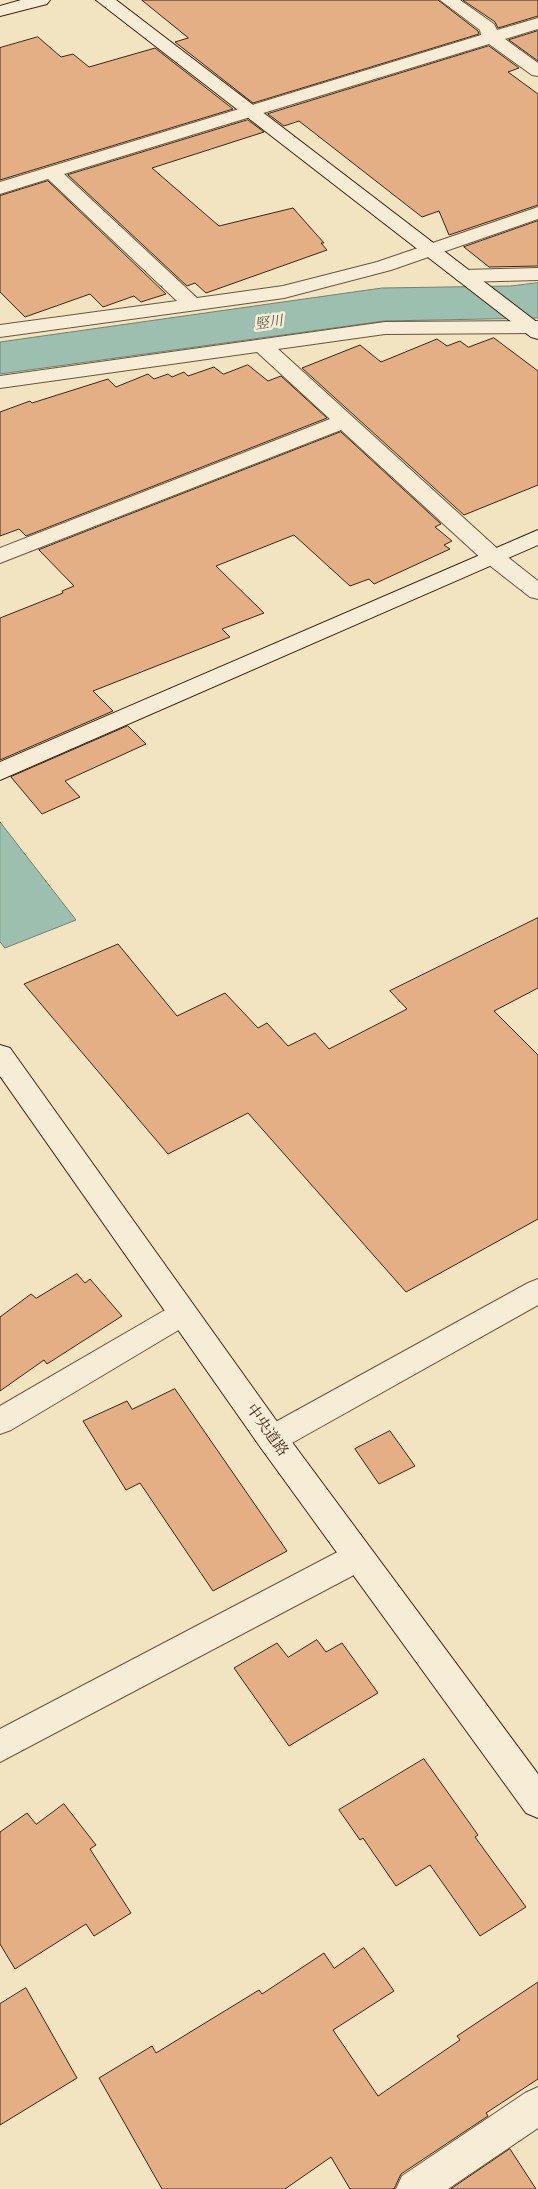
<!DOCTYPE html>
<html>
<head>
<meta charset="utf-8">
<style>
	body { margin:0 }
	canvas { display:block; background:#f2e4c1 }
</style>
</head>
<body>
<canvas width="538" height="2189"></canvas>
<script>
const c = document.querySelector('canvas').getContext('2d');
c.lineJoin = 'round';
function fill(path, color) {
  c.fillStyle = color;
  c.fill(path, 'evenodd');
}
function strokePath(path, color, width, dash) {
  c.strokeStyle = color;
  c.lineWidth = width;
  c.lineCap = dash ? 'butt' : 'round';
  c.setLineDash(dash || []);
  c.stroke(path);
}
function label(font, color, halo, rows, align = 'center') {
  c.font = font + ' "IM FELL English","Noto Serif JP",serif';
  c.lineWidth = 5;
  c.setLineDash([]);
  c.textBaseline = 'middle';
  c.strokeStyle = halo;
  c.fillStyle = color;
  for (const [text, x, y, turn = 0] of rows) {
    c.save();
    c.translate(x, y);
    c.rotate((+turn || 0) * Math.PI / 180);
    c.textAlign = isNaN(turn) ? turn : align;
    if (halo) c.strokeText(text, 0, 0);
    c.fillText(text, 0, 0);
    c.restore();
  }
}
const water = new Path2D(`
	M538,283V318L384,321L0,374V342L382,288L510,286Z
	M0,822L76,920L5,948L0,942Z`);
const building = new Path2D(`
	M142,0H438L478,31L479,34L253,103L175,42L188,38Z
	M463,0H538V16L498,28L495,22Z
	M538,31V61L509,40Z
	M38,37L61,57L73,54L89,67L155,48L233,109L0,180V48Z
	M489,46L519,68L508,72L538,94V205L449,235L439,211L422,217L299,121L284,126L268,114Z
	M248,120L264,132L152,168L219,226L293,208L324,243H321L327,250L206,293L195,283L187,286L68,175Z
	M48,181L166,294L141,302L134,296L103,307L90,294L25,317L0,292V196Z
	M538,221V266L489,267L464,247Z
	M494,338L538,371V485L464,515L302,368L360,345L381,362L437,339L447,346L460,341L468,347Z
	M248,365L268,381L281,376L327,418L26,536L19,529L0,536V412L30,401L32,403L108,379L116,387L148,374L154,379L168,374L172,377L184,372L188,376L214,367L223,374Z
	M341,432L441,524L435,527L452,541L444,545L450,549L374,584L369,579L350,586L294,535L216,566L264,613L222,629L230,637L93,691L113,711L0,760V618L63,593L62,591L74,586L39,550Z
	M128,726L146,744L65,781L80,797L42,814L11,777Z
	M538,918V988L494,1011L538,1055V1219L406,1292L248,1113L168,1154L24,984L118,944L177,1016L225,993L258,1028L267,1023L288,1046L315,1033L329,1049L407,1009L390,991Z
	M77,1274L85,1283L90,1279L122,1316L47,1364L44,1360L0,1391V1317L31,1294L36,1298Z
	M175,1389L287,1551L213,1591L140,1483L126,1490L83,1421L127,1401L132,1409Z
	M390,1431L415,1466L379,1484L355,1449Z
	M317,1640L326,1652L342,1643L378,1693L289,1746L234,1668L277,1643L288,1657Z
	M424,1759L478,1835L475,1837L526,1907L480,1936L430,1865L396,1886L363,1838L360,1840L339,1810Z
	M64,1804L96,1845L90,1849L131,1913L94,1936L86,1924L15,1969L0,1944V1832L27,1813L36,1824Z
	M364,1948L394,1991L333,2030L378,2096L460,2040L457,2036L538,1982V2079L486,2113L488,2116L401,2174L394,2189H350L331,2157L285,2189H162L99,2078L152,2046L156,2053L259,1990L262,1994L324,1953L334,1968Z
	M26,1988L77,2078L0,2125V2004Z
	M510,2149L536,2189H451Z`);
const street = new Path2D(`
	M440,0H460L494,24L497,30L538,18V29L505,39L538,63V76L532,75L489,44L64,174L197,298L283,286L377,262L538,207V219L391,270L284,298L0,337V325L177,301L48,179L0,194V182L481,35L480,30Z
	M538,268V280L464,282L457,280L454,276L457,272L464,270Z
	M538,321V333L385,334L278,349L500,551L538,581V599L530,597L484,561L341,430L0,563V548L330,419L257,352L0,388V376L385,322Z
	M538,1279V1305L283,1448L272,1452L261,1448L257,1439L261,1430L528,1283Z
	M182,1302L192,1306L197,1314L192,1322L11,1430L0,1434V1406L172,1306Z
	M358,1543L369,1547L374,1557L369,1567L0,1762V1729L347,1547Z
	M538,2087V2128L448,2189H396L402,2176L525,2093Z`);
const secondary = new Path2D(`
	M21,0H50L47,4L0,16V6Z
	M96,0H116L538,323V339L531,337Z
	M538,530V545L0,780V762Z
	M0,1045L10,1048L283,1430L538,1774V1818L526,1813L261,1448L0,1076Z`);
const farWaternames = [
	["竪川",269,324,-8]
];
const streetNames = [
	["中央道路",266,1431,54]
];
fill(water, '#9cbfaf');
strokePath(water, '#76816f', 1);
fill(building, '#e5af85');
strokePath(building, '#3d2510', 1);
strokePath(street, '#6a553c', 2);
strokePath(secondary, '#3d2510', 2);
fill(street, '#f7edd7');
fill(secondary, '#f7edd7');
label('italic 14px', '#5a5340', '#f7edd7', farWaternames);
label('15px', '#3d2510', '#f7edd7', streetNames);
</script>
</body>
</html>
